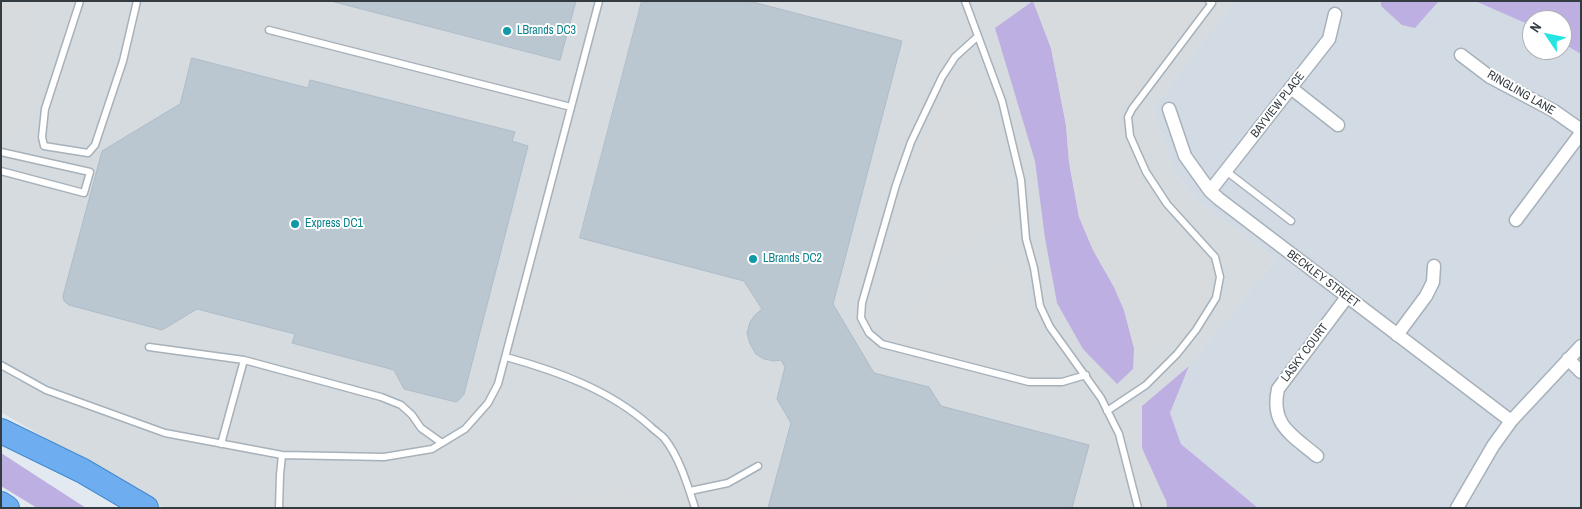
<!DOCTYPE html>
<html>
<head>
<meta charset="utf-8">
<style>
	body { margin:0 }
	#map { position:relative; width:1582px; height:509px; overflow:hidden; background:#e3e9f0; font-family:"Archivo Narrow",sans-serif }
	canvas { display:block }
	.frame { position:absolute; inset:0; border:2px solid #343b41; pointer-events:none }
	.north { position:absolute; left:1522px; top:10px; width:50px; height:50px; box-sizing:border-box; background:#fff; border:1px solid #aeb1b3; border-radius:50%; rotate:304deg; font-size:14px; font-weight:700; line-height:20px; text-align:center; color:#343b41 }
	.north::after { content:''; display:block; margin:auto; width:18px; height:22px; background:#25e5e3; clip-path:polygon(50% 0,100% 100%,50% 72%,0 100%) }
</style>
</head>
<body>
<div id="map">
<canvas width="1582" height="509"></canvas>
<div class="frame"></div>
<div class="north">N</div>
</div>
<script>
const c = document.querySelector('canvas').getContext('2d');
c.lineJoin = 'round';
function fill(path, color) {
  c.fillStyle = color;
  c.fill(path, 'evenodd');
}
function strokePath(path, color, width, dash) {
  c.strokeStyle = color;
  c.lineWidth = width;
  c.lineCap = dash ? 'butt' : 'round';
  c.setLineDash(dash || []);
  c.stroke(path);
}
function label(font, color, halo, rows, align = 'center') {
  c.font = font + ' "Archivo Narrow",sans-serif';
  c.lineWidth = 4;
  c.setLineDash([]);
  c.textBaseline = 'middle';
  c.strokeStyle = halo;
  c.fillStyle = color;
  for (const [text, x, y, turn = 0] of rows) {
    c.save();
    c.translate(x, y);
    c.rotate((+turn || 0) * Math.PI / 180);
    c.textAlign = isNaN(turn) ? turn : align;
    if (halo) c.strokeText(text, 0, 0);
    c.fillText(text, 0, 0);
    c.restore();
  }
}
const residential = new Path2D(`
	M1235,1H1381V6L1415,28L1439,1H1475L1532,26V50H1562V43L1581,54V508H1258L1181,444L1170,413L1189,366L1276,259L1202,205L1174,172L1153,107Z`);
const industrial = new Path2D(`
	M1,1H1235L1153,107L1174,172L1202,205L1276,259L1189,366L1142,406L1167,508H164L1,412Z`);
const green = new Path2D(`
	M1033,1L1051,48L1066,125L1069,162L1079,217L1093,250L1114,287L1124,310L1134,348L1133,369L1117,384L1083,349L1057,303L1045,238L1035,161L995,28Z
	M1381,1H1439L1415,28L1402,25L1381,6Z
	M1475,1H1581V54L1562,43V20H1532V26Z
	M1189,366L1170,413L1181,444L1258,508H1167L1166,501L1142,448V406Z
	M1,453L86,508H37L1,486Z`);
const parking = new Path2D(`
	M1,1H28L19,134L10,133L8,142L1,141Z
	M1033,1L1203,2L1124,107L1121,114L1125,141L1144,183L1173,223L1192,239L1206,255L1213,270L1212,290L1195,319L1178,343L1134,348L1124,310L1114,287L1093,250L1079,217L1069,162L1066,125L1051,48Z
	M976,97L1002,215L964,245L936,264L913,277L902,280L892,216L913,157L945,103Z
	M1008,264L1046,366L1036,374L908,346L903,326L907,317L918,308L945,287L974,275Z
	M606,493H626L676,506L677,508H545Z`);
const building = new Path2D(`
	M331,1H576L560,60Z
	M642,1H749L902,41L833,304L874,373L929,387L941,406L1089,445L1072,508H768L791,423L777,399L785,367L781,360L774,361L764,359L756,354L750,344L747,333L750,322L755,315L762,309L744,281L580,238Z
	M192,58L308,88L310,80L515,132L512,141L528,146L464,394L460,399L456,402L404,389L394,370L292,343L295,334L197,309L162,330L69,305L64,301L63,296L102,151L180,104Z`);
const lane = new Path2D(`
	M80,1L45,109L42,137L44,146L88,153L95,145L123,61L137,1
	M965,1L1002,101L1021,180L1026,239L1034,268L1040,306L1050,327L1101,398L1119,434L1138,508
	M269,30L571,107
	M977,37L955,57L942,77L911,142L896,185L862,303L861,318L869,333L882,344L1029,382H1062L1086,375
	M1,152L90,172L84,193L1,171
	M1226,171L1291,221
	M149,347L244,360L381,397L401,405L412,415L421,428L442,443
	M506,357C557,371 610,390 650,426C654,430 660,434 664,438C679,456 688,486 695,508
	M1,365L46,390L165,433L282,455L384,457L432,449L465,429L488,403L498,384L599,1
	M1107,411L1146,385L1177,354L1196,330L1216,298L1220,277L1215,257L1167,204L1146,172L1130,136L1128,117L1132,109L1212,3L1209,1
	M221,444L244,360
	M690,491L728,483L758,466
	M279,508L280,475L282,455`);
const street = new Path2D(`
	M1461,55L1490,77L1554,111L1581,130
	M1291,88L1338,125
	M1169,109L1185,156L1210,191L1219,199L1511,421
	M1210,191L1329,39L1335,14
	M1516,220L1581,133
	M1397,335L1426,296L1433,282L1434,266
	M1568,359L1581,372
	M1317,456C1292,435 1270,425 1278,389L1347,297
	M1457,508L1493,446L1511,421L1581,346`);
const highway = new Path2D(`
	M1,431L83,471L146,508
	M1,504L7,508`);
const markers = [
	[507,31,5,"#0f9aa8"],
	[295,224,5,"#0f9aa8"],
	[753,259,5,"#0f9aa8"]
];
const cultureNames = [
	["LBrands DC3",517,31],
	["Express DC1",305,224],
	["LBrands DC2",763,259]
];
const streetNames = [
	["RINGLING LANE",1521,93,30],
	["BAYVIEW PLACE",1278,105,-52],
	["BECKLEY STREET",1323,279,37],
	["LASKY COURT",1305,353,-53]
];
fill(residential, '#d2dae3');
fill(industrial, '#d5dbdf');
fill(green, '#bdafe1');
fill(parking, '#d8dbde');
fill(building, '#bac6d0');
strokePath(building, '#aebdca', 1);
strokePath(lane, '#a7b1ba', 9);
strokePath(street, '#a7b1ba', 15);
strokePath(highway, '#408acd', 26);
strokePath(lane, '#fff', 6);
strokePath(street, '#fff', 12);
strokePath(highway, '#6eaef0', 24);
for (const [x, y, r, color] of markers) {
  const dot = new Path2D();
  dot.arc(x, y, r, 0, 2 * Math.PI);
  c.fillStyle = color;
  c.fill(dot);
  strokePath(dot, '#fff', 2);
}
label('12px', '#0d838f', '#fff', cultureNames, 'left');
label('12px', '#343b41', '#fff', streetNames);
</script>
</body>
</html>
